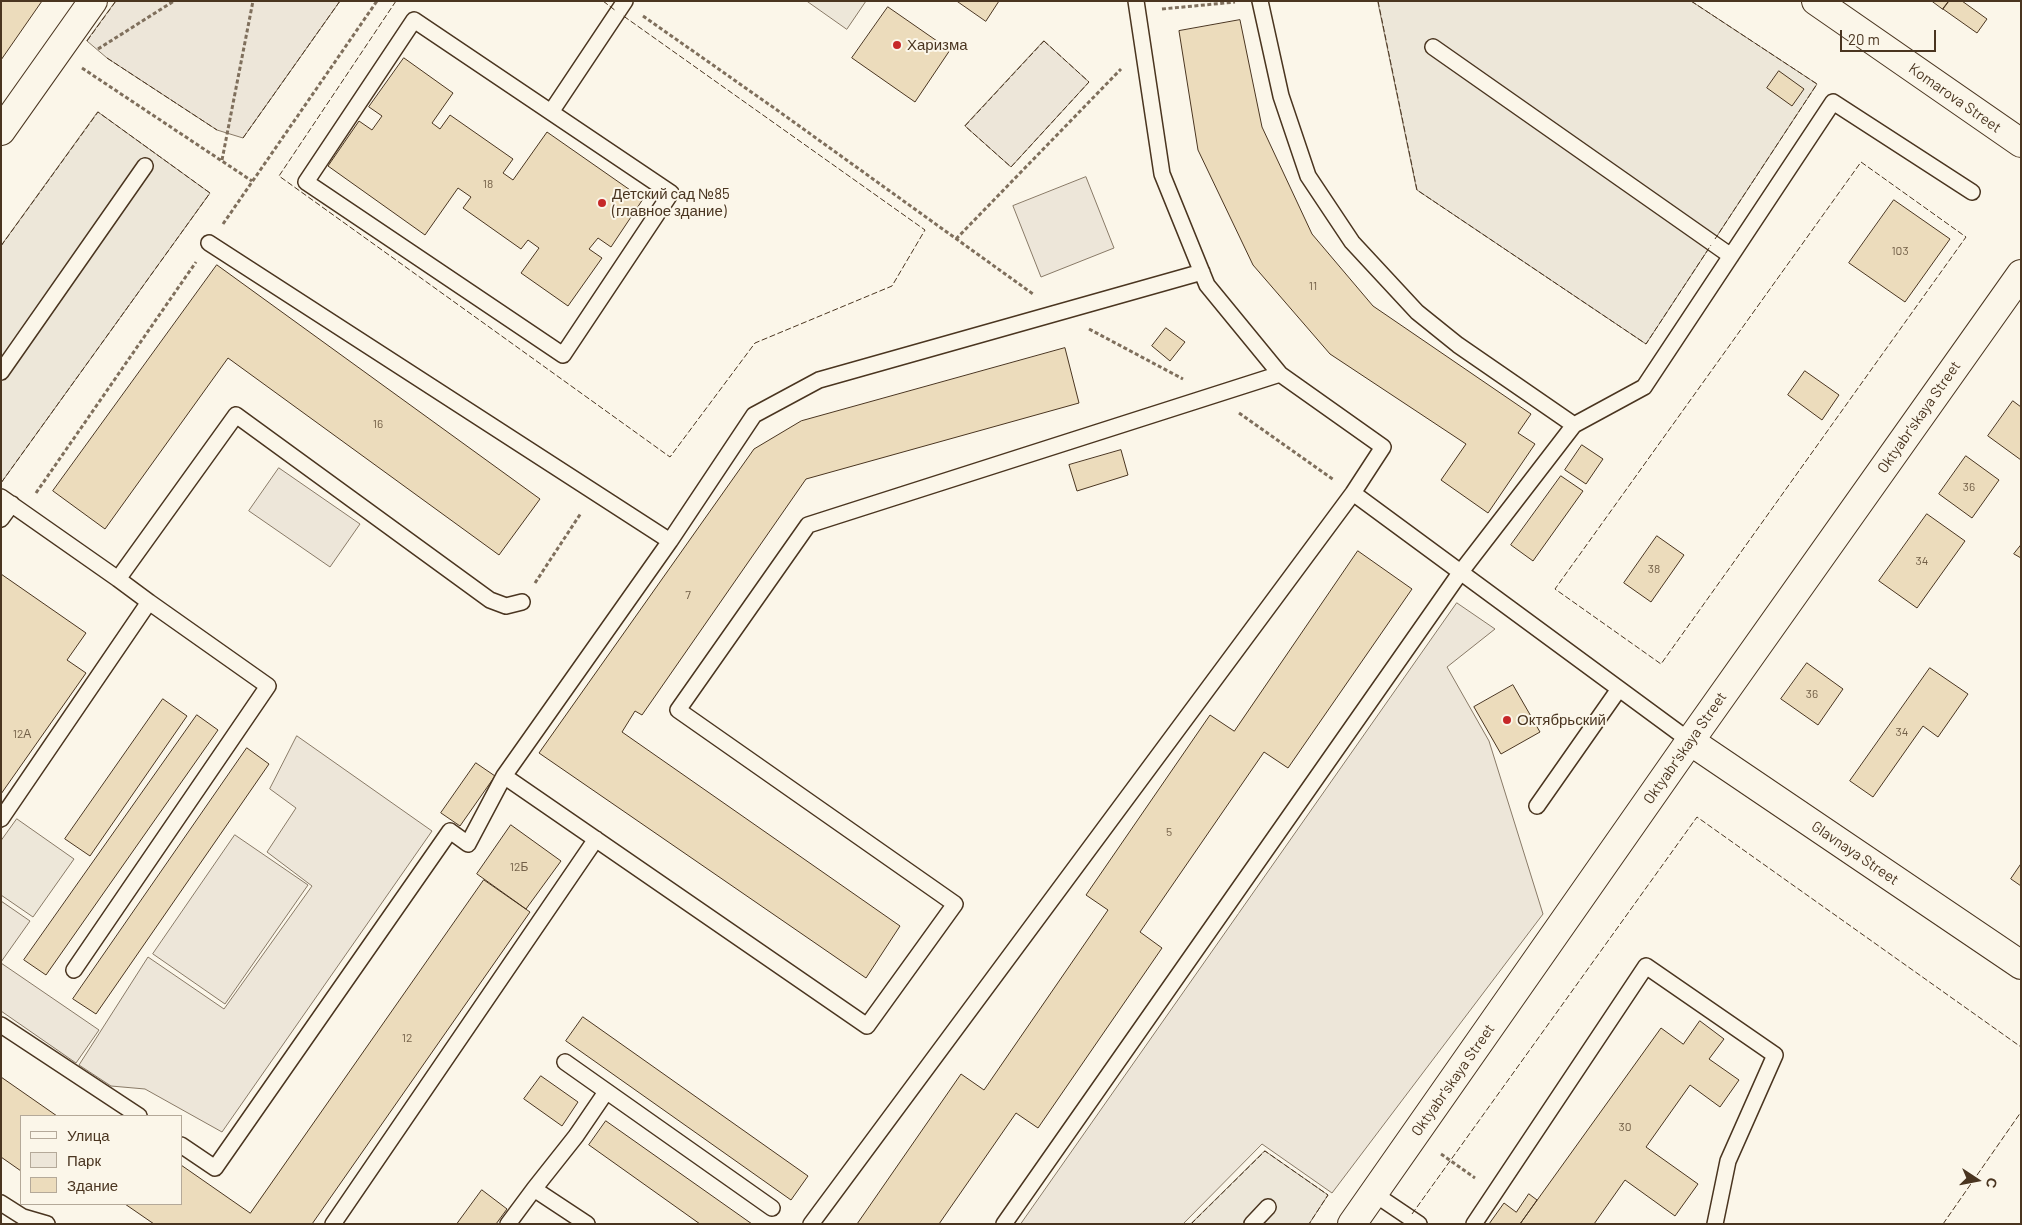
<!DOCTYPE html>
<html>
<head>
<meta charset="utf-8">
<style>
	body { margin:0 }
	#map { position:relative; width:2022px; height:1225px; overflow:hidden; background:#fbf6e9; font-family:Barlow,sans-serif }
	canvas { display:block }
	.frame { position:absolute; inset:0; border:2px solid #4a3520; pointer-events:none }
	.legend { position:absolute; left:20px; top:1115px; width:162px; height:90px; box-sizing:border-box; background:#fbf6e9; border:1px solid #b4a999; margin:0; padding:6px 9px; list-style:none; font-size:15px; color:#4a3520 }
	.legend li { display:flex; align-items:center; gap:10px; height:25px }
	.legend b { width:25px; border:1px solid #b4a999 }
	.north { position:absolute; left:1952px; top:1155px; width:50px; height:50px; -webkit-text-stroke:4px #fbf6e9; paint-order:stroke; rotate:101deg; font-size:14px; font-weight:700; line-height:20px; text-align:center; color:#4a3520 }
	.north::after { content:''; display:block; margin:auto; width:18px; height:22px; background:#4a3520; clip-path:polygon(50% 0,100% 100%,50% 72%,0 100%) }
	.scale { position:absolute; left:1840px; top:30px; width:96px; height:22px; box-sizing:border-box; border:2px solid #4a3520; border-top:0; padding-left:6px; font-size:15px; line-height:18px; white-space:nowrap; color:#4a3520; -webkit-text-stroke:4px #fbf6e9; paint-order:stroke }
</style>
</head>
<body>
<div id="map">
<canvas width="2022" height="1225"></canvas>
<div class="frame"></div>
<ul class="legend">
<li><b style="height:6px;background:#fbf6e9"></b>Улица</li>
<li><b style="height:14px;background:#ede6d9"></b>Парк</li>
<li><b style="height:14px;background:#ecdcbc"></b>Здание</li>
</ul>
<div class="north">С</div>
<div class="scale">20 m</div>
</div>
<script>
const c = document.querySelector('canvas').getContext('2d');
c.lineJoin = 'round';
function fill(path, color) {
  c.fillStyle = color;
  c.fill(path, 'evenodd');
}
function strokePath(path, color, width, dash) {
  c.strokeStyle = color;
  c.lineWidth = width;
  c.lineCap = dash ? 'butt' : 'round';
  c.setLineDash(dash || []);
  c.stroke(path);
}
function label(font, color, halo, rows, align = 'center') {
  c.font = font + ' Barlow,sans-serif';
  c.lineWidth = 4;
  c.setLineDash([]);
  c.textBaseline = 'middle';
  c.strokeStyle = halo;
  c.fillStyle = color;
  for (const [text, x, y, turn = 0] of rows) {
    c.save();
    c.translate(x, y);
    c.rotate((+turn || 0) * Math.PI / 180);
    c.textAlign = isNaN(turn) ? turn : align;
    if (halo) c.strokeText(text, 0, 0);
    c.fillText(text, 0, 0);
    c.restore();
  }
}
const green = new Path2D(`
	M116,1H340L243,138L217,130L107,58L87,41Z
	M1044,41L1089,82L1011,167L965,126Z
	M1086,177L1114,248L1041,277L1013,206Z
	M279,468L360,524L330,567L249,511Z
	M1457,603L1495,629L1447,667L1489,741L1543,914L1332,1193L1262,1144L1183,1224H1021Z
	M297,736L432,831L222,1132L145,1089L111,1086L79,1065L148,957L224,1009L312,886L267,852L296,808L270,789Z
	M235,835L308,885L225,1004L153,954Z
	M1,901L30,921L1,962Z
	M1,963L99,1030L76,1063L1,1011Z`);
const parking = new Path2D(`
	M807,1H866L847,29Z
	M1378,1H1691L1817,84L1646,344L1417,190Z
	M98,112L210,193L1,483V246Z
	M17,819L74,859L33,917L1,895V841Z
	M1265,1151L1328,1195L1309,1224H1191Z`);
const building = new Path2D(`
	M1,1H42L1,60Z
	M957,1H999L986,21Z
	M1932,1H1949L1943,9Z
	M1949,1H1962L1987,19L1977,33L1943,9Z
	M888,7L950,50L915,102L852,58Z
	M1240,20L1262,127L1312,234L1373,306L1531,414L1518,433L1535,444L1488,513L1441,480L1466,444L1330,354L1253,265L1198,150L1179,31Z
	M404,58L453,93L432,123L440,129L450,115L513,159L503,173L513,180L547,132L643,199L611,247L598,238L589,249L602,258L568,306L521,273L539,248L528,240L521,249L463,208L471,197L458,188L425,235L328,166L359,121L372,130L382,116L369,107Z
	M1779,71L1804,89L1792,106L1767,88Z
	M1894,200L1950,239L1905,302L1849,263Z
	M217,265L540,499L499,555L228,358L105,529L53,491Z
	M1166,328L1185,342L1170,361L1152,346Z
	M1065,348L1079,403L806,479L642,715L635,711L622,732L900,926L866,978L539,753L754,449L801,421Z
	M1805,371L1839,395L1822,420L1788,395Z
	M2013,401L2021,407V460L1988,436Z
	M1582,445L1603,459L1586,484L1565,470Z
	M1121,450L1128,475L1077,491L1069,465Z
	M1966,456L1999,480L1972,518L1939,494Z
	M1561,476L1583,491L1533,561L1511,545Z
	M1927,514L1965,541L1917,608L1879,581Z
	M1657,536L1684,555L1651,602L1624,583Z
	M2021,545V558L2014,554Z
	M1358,551L1412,589L1288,768L1264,752L1140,932L1162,948L1038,1128L1016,1113L939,1224H857L961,1074L984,1090L1108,910L1086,895L1210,715L1234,731Z
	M1,574L86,633L67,660L86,673L1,794Z
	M1807,663L1843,689L1818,725L1781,699Z
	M1930,668L1968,694L1938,737L1923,726L1873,797L1850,781Z
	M1513,685L1540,732L1501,754L1474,707Z
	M163,699L187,716L90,856L65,839Z
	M197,715L218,730L46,975L24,960Z
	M247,748L269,764L96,1014L73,999Z
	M476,763L495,776L460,826L441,813Z
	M511,825L561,861L526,909L477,874Z
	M2021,864V886L2011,879Z
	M484,880L530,912L312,1224H154L125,1204H181V1165L250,1213Z
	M583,1017L808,1176L791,1200L566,1041Z
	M1700,1021L1724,1039L1709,1059L1739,1080L1720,1107L1690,1085L1646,1147L1698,1184L1675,1216L1625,1180L1594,1224H1520L1661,1028L1683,1044Z
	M541,1076L578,1102L562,1126L524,1099Z
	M1,1077L57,1116H21V1171L1,1157Z
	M606,1121L752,1224H700L589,1145Z
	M482,1190L507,1209L496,1224H457Z
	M1529,1194L1537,1200L1520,1224H1489L1504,1203L1516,1212Z`);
const path = new Path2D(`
	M1162,9L1235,2
	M643,16L777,110L1033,294
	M98,49L174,1
	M82,68L252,181
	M222,160L253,1
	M223,224L377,1
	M956,239L1121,69
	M1089,329L1183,379
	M1239,413L1334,480
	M36,493L196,262
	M535,583L581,513
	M1441,1154L1475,1178`);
const service = new Path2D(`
	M1260,1L1281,96L1308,176L1352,242L1417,312L1458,345L1574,425
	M414,20L671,193L563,355L306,182Z
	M1433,47L1731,256
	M551,112L625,1
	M209,243L670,541
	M1,372L145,166
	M1353,493L1690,741
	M1,497L118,579L236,415L490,600L506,606L522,602
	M1,519L12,504L3,505
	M504,776L867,1026L955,904L678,710L808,525L1280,374
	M1537,806L1619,689
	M1,819L149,602L118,579
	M74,970L268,686L149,602
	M1,1025L139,1116
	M565,1062L772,1208
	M181,1145L215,1168L450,831L468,844L504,776L670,541L754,415L819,380L1202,272
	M534,1189L576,1136L606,1092
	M1373,1193L1419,1224
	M1,1203L23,1217L47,1224
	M333,1224L596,839
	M508,1224L534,1189L587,1224
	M811,1224L1353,493L1383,447L1280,374L1207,285L1162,174L1136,1
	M1004,1224L1460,573L1574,425L1644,387L1833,102L1972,192
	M1252,1224L1268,1207
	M1474,1224L1646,966L1775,1055L1728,1161L1715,1224`);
const minor = new Path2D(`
	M1,131L93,1
	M1690,741L2021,965
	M1352,1224L1690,741L2021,274`);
const primary = new Path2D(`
	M1816,1L2021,143`);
const fence = new Path2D(`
	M396,1L279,176L670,457L755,343L892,286L925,230L622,15
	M603,1L616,11
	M1378,1L1417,190L1646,344L1711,245
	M1691,1L1817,84L1715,239
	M87,41L116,1
	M1044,41L1089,82L1011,167L965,126Z
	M107,58L217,130
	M243,138L340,1
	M1861,162L1966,237L1661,664L1555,589Z
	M1,246L98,112L210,193L1,483
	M1412,1214L1697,817L2021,1047
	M1191,1224L1265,1151L1328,1195L1309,1224
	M1943,1224L2021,1112`);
const markers = [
	[897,45,5,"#c62828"],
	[602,203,5,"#c62828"],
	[1507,720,5,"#c62828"]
];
const numberNames = [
	["18",488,184],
	["103",1900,251],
	["11",1313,286],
	["16",378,424],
	["36",1969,487],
	["34",1922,561],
	["38",1654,569],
	["7",688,595],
	["36",1812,694],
	["34",1902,732],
	["12А",22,734],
	["5",1169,832],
	["12Б",519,867],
	["12",407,1038],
	["30",1625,1127]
];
const poiNames = [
	["Харизма",907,45],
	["Детский сад №85",612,194],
	["(главное здание)",612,211],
	["Октябрьский",1517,720]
];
const streetNames = [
	["Komarova Street",1955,98,35],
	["Oktyabr'skaya Street",1919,417,-55],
	["Oktyabr'skaya Street",1685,748,-55],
	["Glavnaya Street",1855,853,34],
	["Oktyabr'skaya Street",1453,1080,-55]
];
fill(green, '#ede6d9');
strokePath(green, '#887966', 1);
fill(parking, '#ede7d9');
strokePath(parking, '#887966', 1);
fill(building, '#ecdcbc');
strokePath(building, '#4a3520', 1);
strokePath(service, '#4a3520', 18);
strokePath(minor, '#4a3520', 30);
strokePath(primary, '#4a3520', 30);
strokePath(path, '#7f6f5c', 3, [4, 2.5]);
strokePath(service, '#fbf6e9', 15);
strokePath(minor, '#fbf6e9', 28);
strokePath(primary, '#fbf6e9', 28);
strokePath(fence, '#4a3520', 1, [6, 2.5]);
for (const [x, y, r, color] of markers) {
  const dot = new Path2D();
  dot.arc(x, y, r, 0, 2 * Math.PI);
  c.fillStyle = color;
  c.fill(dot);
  strokePath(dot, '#fbf6e9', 2);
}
label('12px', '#725f47', null, numberNames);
label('15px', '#4a3520', '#fbf6e9', poiNames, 'left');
label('15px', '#4a3520', '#fbf6e9', streetNames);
</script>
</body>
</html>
